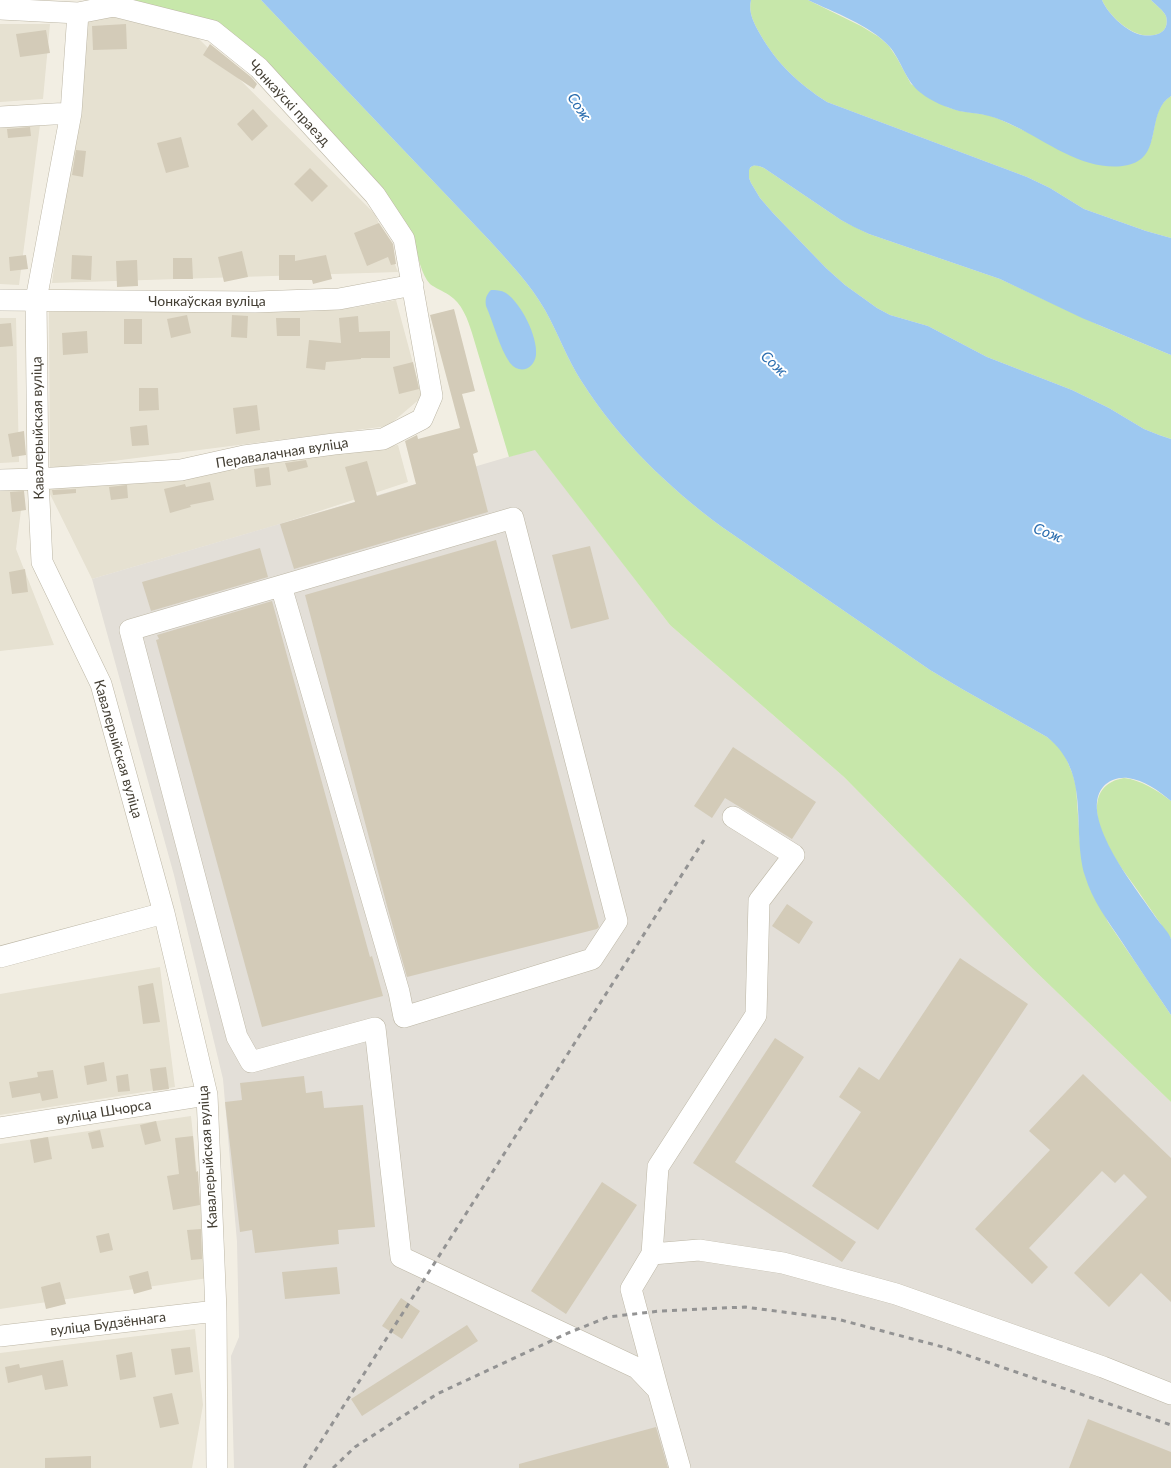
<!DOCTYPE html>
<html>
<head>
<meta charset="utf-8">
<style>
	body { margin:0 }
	canvas { display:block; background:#f2eee3 }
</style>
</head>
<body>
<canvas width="1171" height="1468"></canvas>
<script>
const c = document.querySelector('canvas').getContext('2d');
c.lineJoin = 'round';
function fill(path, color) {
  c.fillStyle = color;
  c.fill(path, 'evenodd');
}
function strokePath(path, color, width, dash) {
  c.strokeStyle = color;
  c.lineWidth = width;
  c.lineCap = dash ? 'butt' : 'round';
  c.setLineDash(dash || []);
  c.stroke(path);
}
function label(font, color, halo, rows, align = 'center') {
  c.font = font + ' Lato,sans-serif';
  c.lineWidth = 4;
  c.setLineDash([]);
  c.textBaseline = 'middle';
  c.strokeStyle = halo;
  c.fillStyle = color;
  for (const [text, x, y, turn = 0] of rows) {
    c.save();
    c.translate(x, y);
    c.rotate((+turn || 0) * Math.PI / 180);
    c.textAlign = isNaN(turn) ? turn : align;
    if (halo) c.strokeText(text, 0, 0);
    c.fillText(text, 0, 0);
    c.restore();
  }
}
const residential = new Path2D(`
	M113,17L197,37L375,214L398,272L52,283L87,19Z
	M0,24H50L43,99L0,102Z
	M40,125L19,285L0,284V126Z
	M396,300L422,397L388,426L50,469L49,312L352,308Z
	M0,318H16L19,462L0,463Z
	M398,445L408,482L280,524L92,579L46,486L164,482L232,468Z
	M0,487H24L16,549L54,645L0,651Z
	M160,967L175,1087L0,1115V994Z
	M191,1116L208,1278L0,1309V1144Z
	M195,1329L203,1405L192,1468H0V1353Z`);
const industrial = new Path2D(`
	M535,449L670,625L844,777L1033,969L1171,1102V1468H234L231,1356L239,1337L237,1242L223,1079L174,875L92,579Z`);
const green = new Path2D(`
	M88,0H261L490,241C510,263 530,284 545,310C558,333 567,359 582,382C619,440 668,487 722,527L930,670L962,689L1047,737L1057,745L1064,753L1073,775L1076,787L1080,843L1085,875L1108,922L1171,1015V1102L1033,969L844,777L670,625L535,450L509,457L472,333C468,320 462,303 449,295C443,291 435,288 430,284C421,274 419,258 415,247L231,48L125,3Z
	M751,0H808L861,26L879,37L889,46L897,58L911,84L947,107L960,111L988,115L999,119L1025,131L1071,155L1130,164C1164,152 1145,112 1171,96V238L1146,231L1084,209L1050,188L1027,177L827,102C799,84 777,64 760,34C754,23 748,13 751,0Z
	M1102,0H1151C1156,5 1163,10 1166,16C1171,35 1151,38 1139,34C1124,29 1108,14 1102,0Z
	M756,165L764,168L841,220L869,234L1000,279L1101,326L1171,355V439L1159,435L1144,429L1109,408L1072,390L987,357L928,326L890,315L877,308L845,285L826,268L773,213L760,198L751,183L749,178V169L752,166Z
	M1124,778C1141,780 1157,790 1171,801V939C1160,923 1149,907 1138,891C1127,875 1114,859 1106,842C1094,817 1089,784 1124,778Z`);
const water = new Path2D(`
	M261,0H751C748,13 754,23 760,34C777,64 799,84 827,102L1027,177L1050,188L1084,209L1146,231L1171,238V355L1082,318L1000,279L869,234L854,227L841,220L764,168C758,166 752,163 749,170V178L751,183L760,198L773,213L826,268L845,285L877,308L890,315L928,326L987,357L1072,390L1109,408L1144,429L1159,435L1171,439V801C1159,791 1144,780 1128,778C1119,777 1109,780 1103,787C1077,818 1140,893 1157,919C1161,925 1169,932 1171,939C1171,944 1171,952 1171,957C1171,977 1171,996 1171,1015C1155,991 1138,967 1122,942C1108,921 1092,900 1085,876C1071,828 1092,773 1047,737L962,689L930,670L722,527C668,487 619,440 582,382C567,359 558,333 545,310C530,284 510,263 490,241Z
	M808,0H1102C1108,14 1124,29 1138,34C1151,38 1171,35 1166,16C1163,10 1156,5 1151,0H1171V96C1148,110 1160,149 1138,161C1125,169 1104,167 1090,163C1054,153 1025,126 989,116C979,113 969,113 959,111C946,107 932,102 921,93C905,81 902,61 889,46C870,25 833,12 808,0Z
	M491,290C496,290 501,290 506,293C521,303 538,337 536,355C534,369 520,375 510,363C499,347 494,324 486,306C485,299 486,295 491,290Z`);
const building = new Path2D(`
	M126,24L127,49L93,50L92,26Z
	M46,30L50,53L20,57L16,34Z
	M210,44L251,77L257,84L254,89L203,55Z
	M253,109L268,126L252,141L237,124Z
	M30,127L31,136L8,138L7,129Z
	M181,137L189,167L166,173L157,143Z
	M76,150L86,151L83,177L72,175Z
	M310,168L328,186L312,202L294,184Z
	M379,223L393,244L396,264L391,265L388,257L367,266L354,233Z
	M242,251L248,277L224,282L218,257Z
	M26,255L28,269L10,271L9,257Z
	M72,255L92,256L91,280L71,279Z
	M279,255H295V261L326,255L332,279L313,284L312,280H279Z
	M173,258H192L193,279H173Z
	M137,260L138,286L117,287L116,261Z
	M454,309L475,391L462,394L478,452L473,454L488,512L294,569L280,524L355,502L345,467L367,461L377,496L416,484L405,441L417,435L418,439L460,428L430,315Z
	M187,315L191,333L171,338L167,319Z
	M232,315L248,316L247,338L231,337Z
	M358,316L359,332L390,331V358H361V359L326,362L325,370L306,368L309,340L341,343L339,318Z
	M276,318H300V336H277Z
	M124,319H142V344H124Z
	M11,323L13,346L0,347V324Z
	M87,331L88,353L63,355L62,333Z
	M413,362L419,389L399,394L393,367Z
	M139,388H158L159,410L139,411Z
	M257,405L260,430L236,434L233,408Z
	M147,425L149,445L132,446L130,427Z
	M24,431L26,455L12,457L8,434Z
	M306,460L308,467L288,472L285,463Z
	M269,467L271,485L256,487L254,469Z
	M210,482L214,500L190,505L191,507L170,513L164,489L185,484L186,487Z
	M127,485L128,498L111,500L109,487Z
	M76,489V493L53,495L52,490Z
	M24,491L26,510L12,512L10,492Z
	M496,540L599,927L597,929L407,977L387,906L305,595Z
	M590,546L609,619L571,629L552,555Z
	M260,548L268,577L151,611L142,582Z
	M25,569L28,592L12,594L9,572Z
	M272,601L370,957L372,956L383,996L262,1027L156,640L159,639L157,635Z
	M733,747L816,802L792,839L725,798L712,818L694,806Z
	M787,904L813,922L799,944L772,926Z
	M960,958L1028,1004L878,1230L812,1186L861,1112L839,1097L859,1067L879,1080Z
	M153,983L160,1022L143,1024L138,986Z
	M775,1038L804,1057L735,1162L856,1242L842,1262L693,1163Z
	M104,1062L107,1081L87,1085L84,1066Z
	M166,1067L169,1089L153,1091L150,1069Z
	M53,1070L58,1098L42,1101L40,1093L12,1098L9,1082L38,1077L37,1072Z
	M128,1074L130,1091L118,1092L116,1076Z
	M1083,1074L1171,1158V1302L1141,1273L1109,1307L1074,1273L1147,1197L1124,1174L1115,1183L1102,1171L1029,1248L1048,1267L1032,1284L975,1229L1050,1150L1029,1131Z
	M304,1076L306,1093L322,1091L324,1108L363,1105L375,1227L338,1230L339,1244L255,1253L252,1230L240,1232L225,1102L242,1100L240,1083Z
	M156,1121L161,1141L145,1145L140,1125Z
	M100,1130L104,1147L92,1149L88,1133Z
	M193,1136L196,1172L198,1171L200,1205L173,1210L167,1176L179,1174L175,1138Z
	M48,1137L52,1159L34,1163L30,1140Z
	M602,1182L637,1205L566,1314L531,1291Z
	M201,1229L202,1259L191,1260L187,1230Z
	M109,1233L113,1250L100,1253L96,1236Z
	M337,1267L340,1294L285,1299L282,1272Z
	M148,1271L152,1289L134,1294L129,1276Z
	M60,1282L66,1304L46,1309L41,1287Z
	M401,1298L420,1311L402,1339L382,1326Z
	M467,1325L478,1341L362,1416L351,1399Z
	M190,1347L193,1372L175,1375L171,1349Z
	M132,1352L136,1377L120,1380L116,1355Z
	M63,1360L68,1386L45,1390L42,1375L8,1383L5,1367L19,1364L20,1368Z
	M172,1393L179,1424L160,1428L153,1397Z
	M1088,1419L1171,1452V1468H1069Z
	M656,1427L668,1468H519V1464Z
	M91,1456V1468H45V1458Z`);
const minor = new Path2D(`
	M0,9L78,13L114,6L213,31L259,68L375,195L404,239L432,396L422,419L383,439L334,444L244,456L181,470L38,479L0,480
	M78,13L71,113L36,300L38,479L42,562L101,684L164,913L207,1095L216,1311L217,1468
	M0,117L71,113
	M0,300L255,302L339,299L413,285
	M281,586L399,992L404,1017L592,959L617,921L513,518L130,630L237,1037L251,1062L375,1028L401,1257L637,1368L658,1390
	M0,957L164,913
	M0,1128L207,1095
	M652,1254L658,1167L756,1015L759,901L794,855L733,817
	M0,1336L216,1311
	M680,1468L658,1390L631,1289L652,1254L699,1250L783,1263L896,1294L1103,1367L1171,1394`);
const rail = new Path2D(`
	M304,1468L704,840
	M333,1468L355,1447L437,1394L568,1333L608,1317L660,1311L745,1307L837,1319L943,1347L1171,1425`);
const streetNames = [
	["Чонкаўскі праезд",289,103,47],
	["Чонкаўская вуліца",207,301],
	["Кавалерыйская вуліца",38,428,-91],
	["Перавалачная вуліца",282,453,-9],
	["Кавалерыйская вуліца",118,749,74],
	["вуліца Шчорса",104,1112,-9],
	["Кавалерыйская вуліца",208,1157,-94],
	["вуліца Будзённага",108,1324,-7]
];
const waterNames = [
	["Сож",579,107,56],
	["Сож",774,364,43],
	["Сож",1048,533,21]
];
fill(residential, '#e6e1d1');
fill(industrial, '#e3dfd8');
fill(green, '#c7e7aa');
fill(water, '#9dc8f0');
fill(building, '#d3cbb8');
strokePath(minor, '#bdb7a6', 22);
strokePath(minor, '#fff', 21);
strokePath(rail, '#939393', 3, [5, 5]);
label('14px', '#433e33', '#fff', streetNames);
label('italic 15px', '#2c6eaf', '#fff', waterNames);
</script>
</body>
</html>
